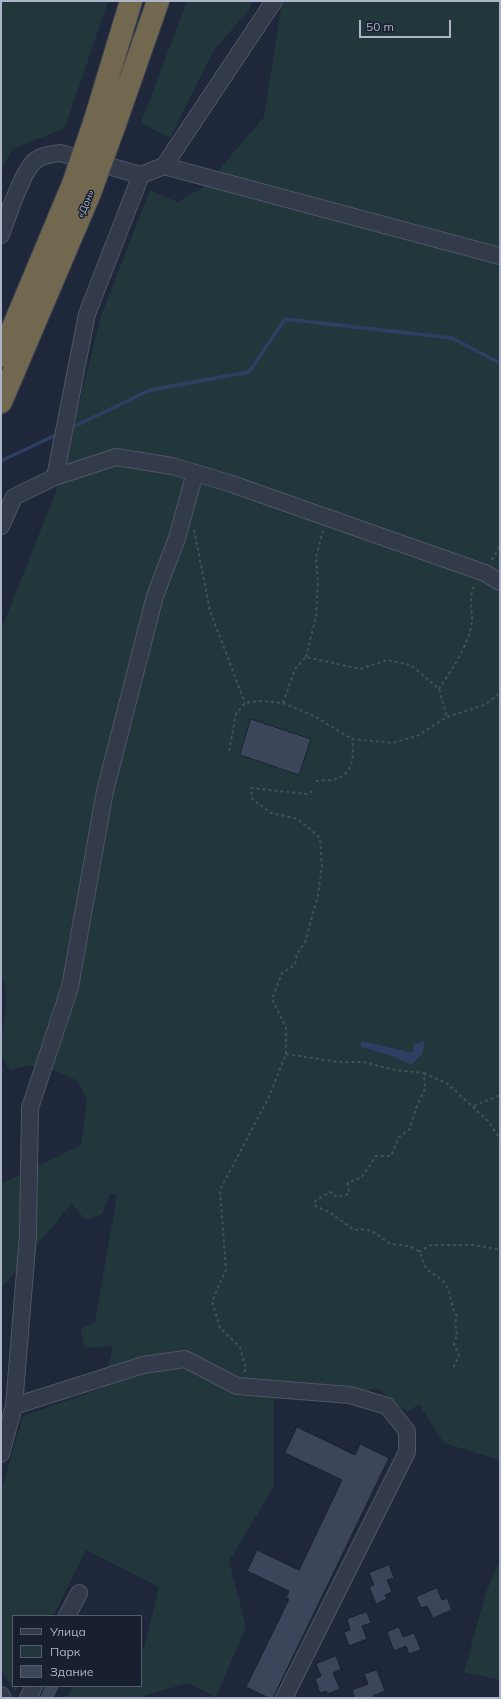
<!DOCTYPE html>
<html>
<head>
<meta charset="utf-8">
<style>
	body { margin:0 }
	#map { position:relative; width:501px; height:1699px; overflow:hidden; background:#1f283b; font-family:Mulish,sans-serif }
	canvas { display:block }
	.frame { position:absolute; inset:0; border:2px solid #aeb5c8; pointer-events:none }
	.legend { position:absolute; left:12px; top:1615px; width:130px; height:72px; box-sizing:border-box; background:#182030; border:1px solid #545c6d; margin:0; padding:5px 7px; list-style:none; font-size:12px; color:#aeb5c8 }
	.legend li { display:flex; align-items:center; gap:8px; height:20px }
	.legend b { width:20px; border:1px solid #545c6d }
	.scale { position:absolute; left:359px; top:20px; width:92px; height:18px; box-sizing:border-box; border:2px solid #aeb5c8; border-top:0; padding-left:5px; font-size:12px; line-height:14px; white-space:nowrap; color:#aeb5c8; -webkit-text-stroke:3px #182030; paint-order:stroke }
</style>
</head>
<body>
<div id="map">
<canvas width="501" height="1699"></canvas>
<div class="frame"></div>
<ul class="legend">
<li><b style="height:5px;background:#333b4b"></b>Улица</li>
<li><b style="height:11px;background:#21373c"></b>Парк</li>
<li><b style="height:11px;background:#3b465b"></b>Здание</li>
</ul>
<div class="scale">50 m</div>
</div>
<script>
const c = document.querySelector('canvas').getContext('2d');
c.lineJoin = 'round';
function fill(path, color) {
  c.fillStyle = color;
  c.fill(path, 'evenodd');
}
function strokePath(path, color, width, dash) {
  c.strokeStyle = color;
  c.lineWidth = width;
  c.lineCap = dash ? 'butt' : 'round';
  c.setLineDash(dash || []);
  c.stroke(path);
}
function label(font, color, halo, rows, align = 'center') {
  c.font = font + ' Mulish,sans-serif';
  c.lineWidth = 3;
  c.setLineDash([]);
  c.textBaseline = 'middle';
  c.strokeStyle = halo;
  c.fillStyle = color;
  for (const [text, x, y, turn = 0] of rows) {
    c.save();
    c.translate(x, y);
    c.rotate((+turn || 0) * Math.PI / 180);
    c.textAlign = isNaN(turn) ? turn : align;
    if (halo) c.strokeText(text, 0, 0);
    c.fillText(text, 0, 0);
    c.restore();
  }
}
const green = new Path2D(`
	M1,1H108L65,128L12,149L1,171Z
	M187,1H253L249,10L214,50L170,138L141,123Z
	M284,1H500V1460L444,1443L419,1404L407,1412L377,1388L350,1395L279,1389L274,1402V1486L229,1561L246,1627L216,1697L188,1683L136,1698H66L73,1686H141V1649H144L159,1587L86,1550L53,1616H13V1686H18L15,1691L1,1670V1492L23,1416L103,1388L113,1346L85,1348L81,1329L95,1322L117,1195L110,1193L102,1214L86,1220L71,1204L1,1289V1184L81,1145L87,1100L78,1081C55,1071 35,1059 10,1071C7,1066 3,1060 1,1054C0,1031 13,996 1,976V630L57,489L101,316L150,190L177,202L204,187L264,117L281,8Z
	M500,1560V1680L464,1672L486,1592Z`);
const water = new Path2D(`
	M361,1041L413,1053L414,1044L425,1041L422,1054L411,1065L392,1056L361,1047Z`);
const stream = new Path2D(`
	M69,429L150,390L249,372L285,319L452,338L500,363
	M1,461L58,434`);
const building = new Path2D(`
	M251,719L311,739L299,775L240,755Z
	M297,1427L355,1455L360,1444L389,1458L273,1698H269L246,1687L289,1599L286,1598L289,1591L247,1571L257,1550L299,1570L342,1480L285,1453Z
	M389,1565L394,1578L387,1580L392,1592L385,1595L387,1599L376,1604L369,1587L374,1585L369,1573Z
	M437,1588L442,1600L447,1598L452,1610L433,1618L427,1606L421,1608L416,1597Z
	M367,1612L371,1623L362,1626L367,1639L349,1646L344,1632L350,1630L347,1619Z
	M399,1627L403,1637L414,1633L421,1650L409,1654L406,1646L394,1651L387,1632Z
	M336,1656L341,1669L333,1673L340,1689L328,1694L326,1691L320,1693L315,1679L321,1676L316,1664Z
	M377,1670L385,1691L373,1696L374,1698H355L352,1690L368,1684L364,1674Z
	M45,1686H60L54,1698H39Z`);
const path = new Path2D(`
	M194,530L210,611L245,703
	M492,560L500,546
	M306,657L316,616L318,582L316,557L323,531
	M439,689C452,669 470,644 472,620C472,608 468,593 476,584
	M283,703L295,669L306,657L360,669L387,660L411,665L439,689L447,717
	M229,751L236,714L245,703L260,701L283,703L316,717L352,739L392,743L417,736L447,717L484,705L497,696L500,690
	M316,781C322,780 332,781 338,778C354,772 354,753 352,739
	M286,1054L338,1062H363L395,1070L424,1073L425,1089L416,1108L410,1129L399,1137L391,1156H376L362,1177L348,1183L349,1194L337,1197L330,1192L315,1201V1206L329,1212L354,1230C370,1227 375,1233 387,1242C396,1247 411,1243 419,1252C423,1257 423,1265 427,1269C433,1275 443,1278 447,1287C452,1297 450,1306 457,1316L455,1323L457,1335L454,1344L459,1356L452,1370
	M424,1073L448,1084L489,1122L500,1139
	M474,1106L500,1095
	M419,1252L431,1245H475L500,1250
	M244,1372L246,1369L240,1347L220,1328L212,1301L226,1270L220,1190L269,1097L286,1054V1028L272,999L282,973L295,965L297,953L305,943L318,895L322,866L320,838L298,819L271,813L252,799L251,788L307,794L315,790`);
const minor = new Path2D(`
	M164,166L500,256
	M1,235C7,218 23,169 36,160C43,155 52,154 60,153L141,175
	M55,477L116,457L172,466L229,483L485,573L500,582
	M1,526L14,497L55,477L87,314L141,175L164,166L274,1
	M14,1406L143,1365L185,1359L237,1386L350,1395L387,1406L407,1431V1452L284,1698
	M1,1454L14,1406L28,1235L30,1108L70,987L105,791L155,596L177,538L195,473
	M67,1616L79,1593
	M1,1695L3,1698
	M28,1698L34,1686`);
const highway = new Path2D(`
	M94,123L131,1
	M114,127L158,1
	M1,356L73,184
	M1,402L90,193`);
const highwayBridge = new Path2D(`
	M73,184L94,123
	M90,193L114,127`);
const streetNames = [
	["«Дон»",86,204,-67]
];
fill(green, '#21373c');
fill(water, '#2f3f63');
strokePath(stream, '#2f3f63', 3.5);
fill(building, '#3b465b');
strokePath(building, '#1a2232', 1);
strokePath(minor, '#4e5566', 18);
strokePath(highway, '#3b4253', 24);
strokePath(path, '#3f545a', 2, [3, 3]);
strokePath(minor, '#333b4b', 16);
strokePath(highway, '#72684f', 22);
strokePath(highwayBridge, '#3b4253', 24, []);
strokePath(highwayBridge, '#72684f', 22);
label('10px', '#aeb5c8', '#182030', streetNames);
</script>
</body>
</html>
